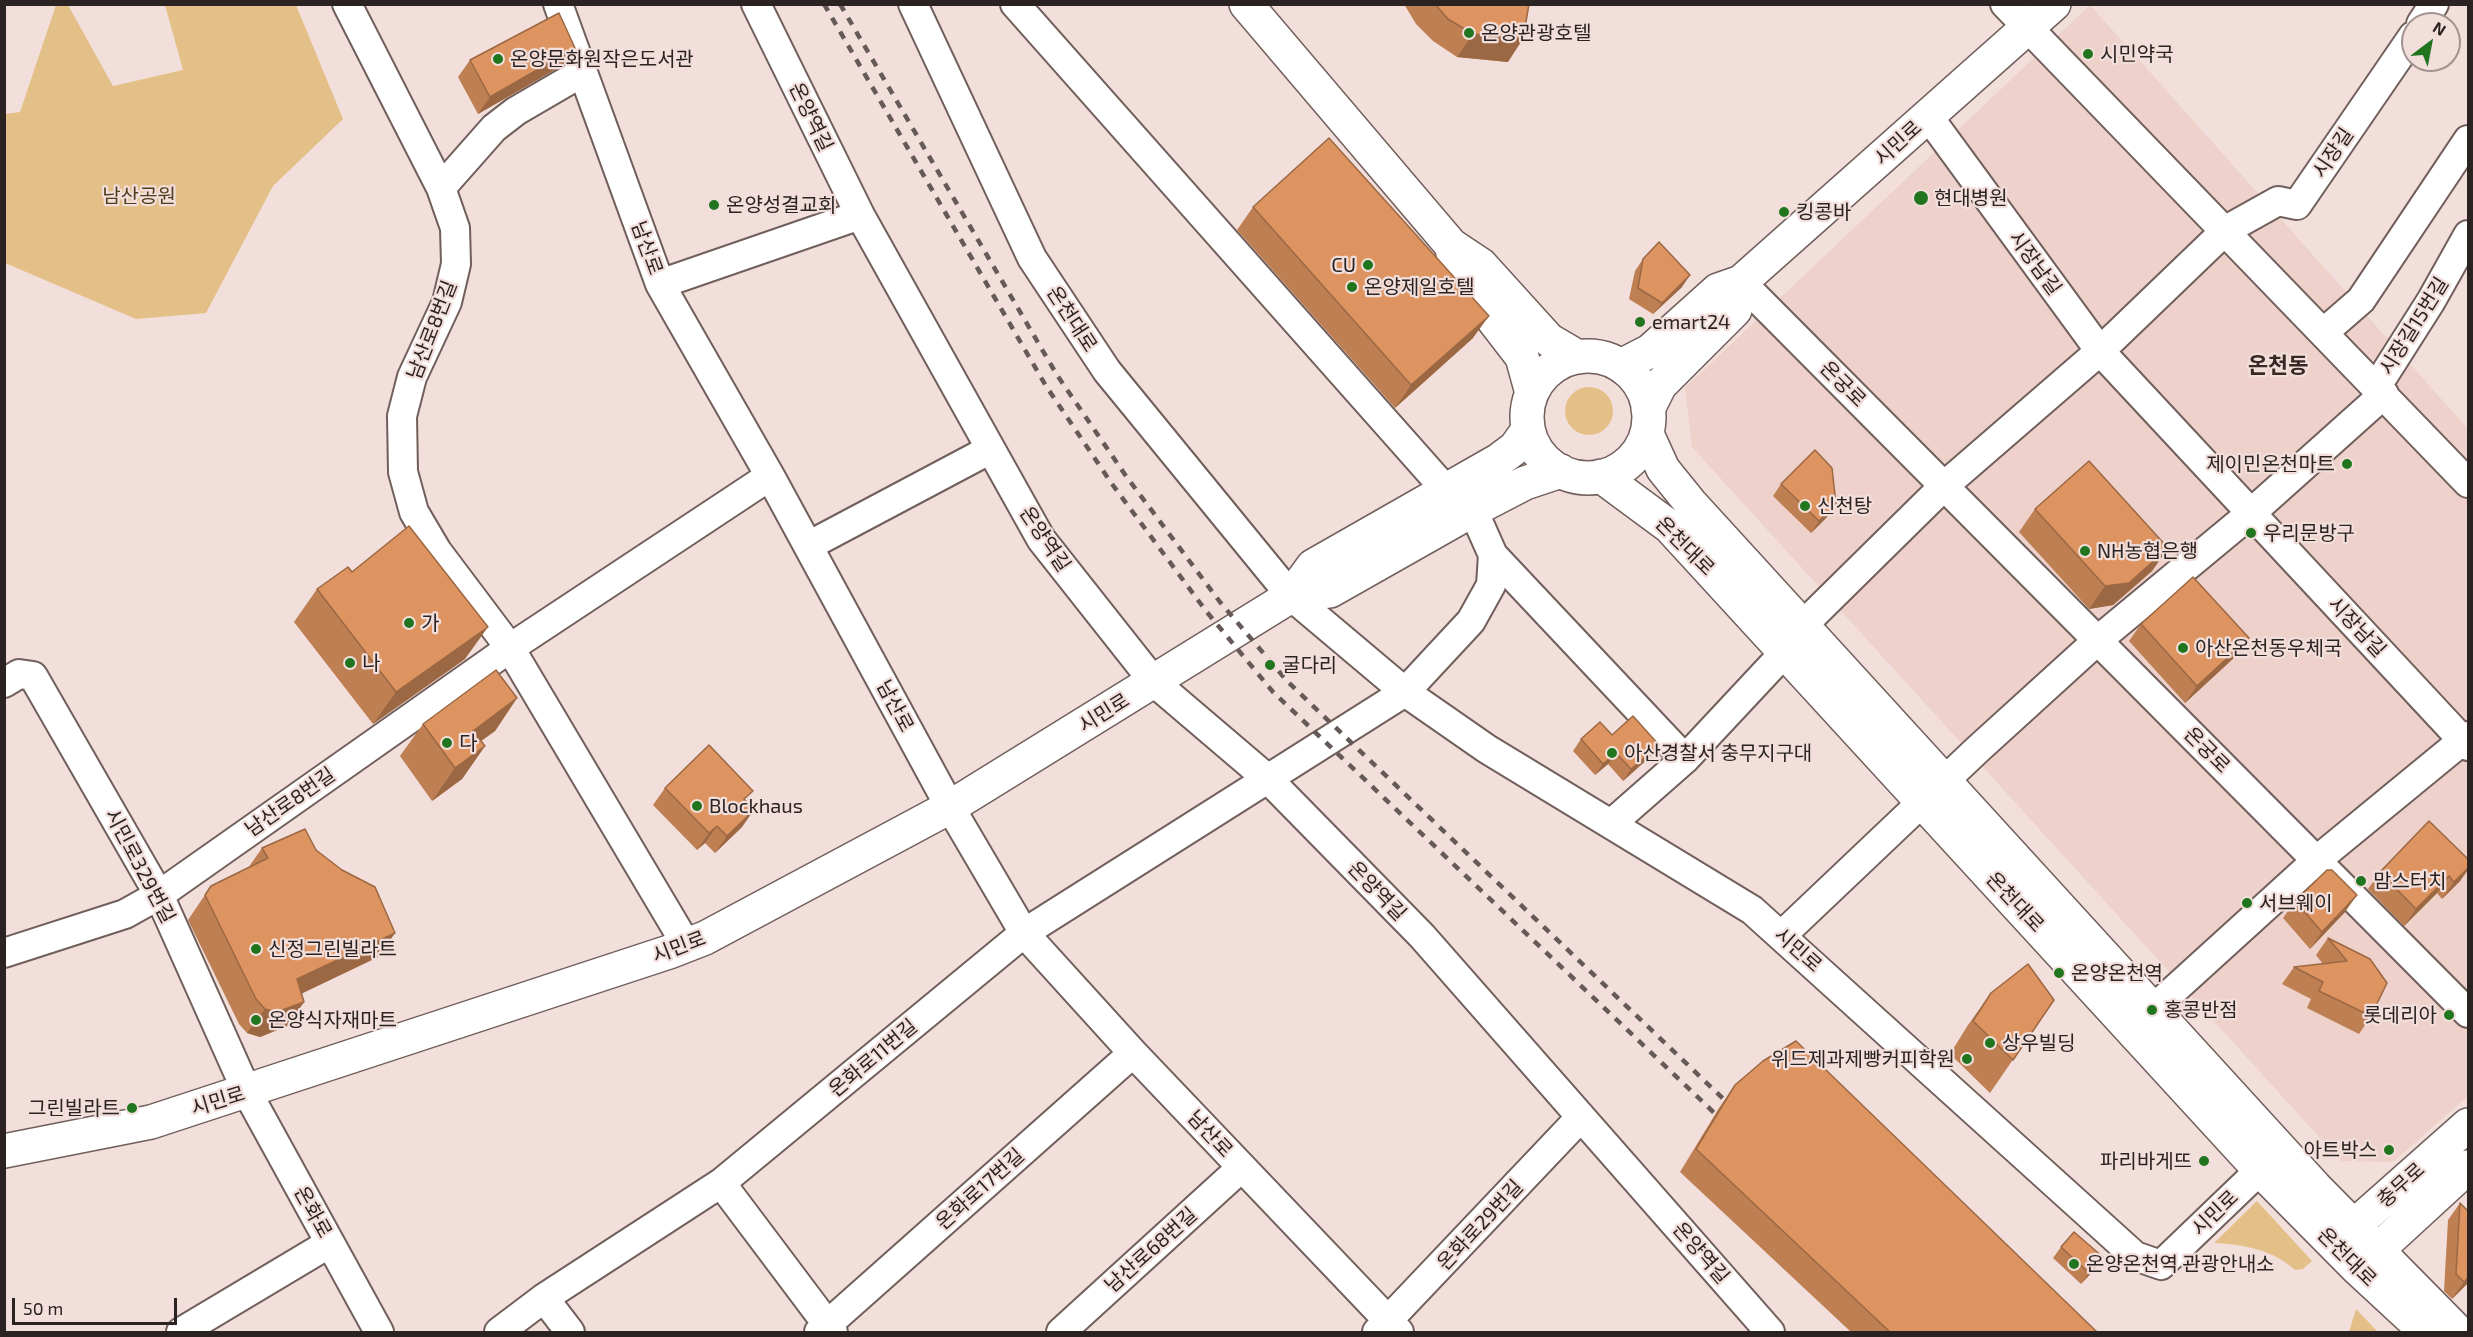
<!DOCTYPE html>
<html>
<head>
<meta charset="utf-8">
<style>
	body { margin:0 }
	#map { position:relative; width:2473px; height:1337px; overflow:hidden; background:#f2deda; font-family:"Exo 2",sans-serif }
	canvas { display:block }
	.frame { position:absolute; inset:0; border:6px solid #2a2321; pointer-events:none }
	.north { position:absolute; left:2401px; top:12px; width:60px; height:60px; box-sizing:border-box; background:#f2deda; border:2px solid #a29390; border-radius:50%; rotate:32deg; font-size:16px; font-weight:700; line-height:24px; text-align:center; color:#2a2321 }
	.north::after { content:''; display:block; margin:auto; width:21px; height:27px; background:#21751f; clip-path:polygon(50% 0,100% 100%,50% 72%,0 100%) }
	.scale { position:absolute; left:12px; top:1298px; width:165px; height:27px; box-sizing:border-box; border:3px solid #2a2321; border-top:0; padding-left:8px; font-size:18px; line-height:21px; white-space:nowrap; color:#2a2321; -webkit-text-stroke:4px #f2deda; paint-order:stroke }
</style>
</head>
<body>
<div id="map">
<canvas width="2473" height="1337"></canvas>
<div class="frame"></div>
<div class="north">N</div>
<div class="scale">50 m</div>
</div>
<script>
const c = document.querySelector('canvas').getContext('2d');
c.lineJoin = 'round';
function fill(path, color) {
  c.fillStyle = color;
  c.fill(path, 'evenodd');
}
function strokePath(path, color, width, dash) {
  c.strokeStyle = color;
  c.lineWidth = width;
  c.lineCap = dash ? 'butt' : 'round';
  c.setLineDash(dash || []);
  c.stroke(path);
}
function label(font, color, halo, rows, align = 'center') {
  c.font = font + ' "Exo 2","Noto Sans KR",sans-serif';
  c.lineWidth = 4.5;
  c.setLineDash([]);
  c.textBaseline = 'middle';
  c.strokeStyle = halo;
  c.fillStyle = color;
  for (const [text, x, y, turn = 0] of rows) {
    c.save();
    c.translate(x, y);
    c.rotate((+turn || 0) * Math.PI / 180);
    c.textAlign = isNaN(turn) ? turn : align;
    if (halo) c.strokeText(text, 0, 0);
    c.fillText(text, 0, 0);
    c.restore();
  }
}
const built = new Path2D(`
	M2090,5L2468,429V1096L2393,1162L2341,1161L1692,447L1685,388Z`);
const green = new Path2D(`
	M296,5L343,119L273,186L206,313L136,319L5,263V114L20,112L56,5H68L113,86L183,70L165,5Z
	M1565 411a24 24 0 1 1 48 0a24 24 0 1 1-48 0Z
	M2257,1201L2312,1261L2303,1269L2295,1270C2274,1250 2242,1244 2214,1243Z
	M2356,1309L2378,1332H2349Z`);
const minor = new Path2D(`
	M347,4L441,188L455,228L456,264L447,302L412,377L402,416L403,472L414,512L437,551L510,648L687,946
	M558,4L660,284L770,476L950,807L1024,933L1133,1053L1399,1332
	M756,4L860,215L1041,539L1154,682L1269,780L1422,936L1770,1332
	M913,4L1032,258L1107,371L1291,596L1405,692L1487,749L1752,910L2135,1256L2161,1265L2260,1170
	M1015,4L1446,490
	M2005,4L2468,483
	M2421,24L2434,4
	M1928,116L2100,351L2468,746
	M441,188L494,128L516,111L583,72
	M1741,282L2468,1013
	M660,284L860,215
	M2323,333L2361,300L2468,140
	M2377,386L2431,301L2468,235
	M1473,510L1493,555L1685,759
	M808,546L989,450
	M1802,626L1944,486L2100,351L2226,230L2278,201L2297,205L2413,36
	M4,683L19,674L33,676L159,895L247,1092L379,1332
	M1611,824L1685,759L1785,652
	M1781,936L1977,750L2098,640L2250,514L2384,394
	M4,953L125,914L159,895L510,648L770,476
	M2153,1009L2317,860L2468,736
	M721,1183L833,1332
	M544,1298L570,1332
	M181,1332L330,1243
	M499,1332L544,1298L721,1183L1024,933L1405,692L1471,621L1491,585L1493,555
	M819,1332L1133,1053
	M1061,1332L1241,1168
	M1377,1332L1581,1117`);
const major = new Path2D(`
	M1246,4L1451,245L1481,265L1549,340L1578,357
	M1451,245L1458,274L1522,357L1532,393
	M1527 417a61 61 0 1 1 122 0a61 61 0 1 1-122 0Z
	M1621,366L1650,351L1718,290L1741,282L2054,4
	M1648,409L1660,385L1735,310L1741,282
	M1647,434L1663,469L1692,505L2315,1187L2458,1332
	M1601,476L1670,527L2260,1170L2357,1268L2423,1329
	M1291,596L1330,591L1473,510L1525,483L1561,471
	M4,1151L151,1122L669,952L705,938L950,807L1291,596L1313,566L1499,460L1515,448L1528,430
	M2337,1241L2468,1125
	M2359,1267L2468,1167`);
const rail = new Path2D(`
	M824,4L1046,386L1112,484L1206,611L1273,692L1728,1126
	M840,4L1057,375L1126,476L1220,602L1287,681L1736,1111`);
const wall = new Path2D(`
	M1404,4H1529L1508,62L1457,57L1433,41L1416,24Z
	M575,48L563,65L478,114L458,77L470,60Z
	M1253,207L1473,338L1395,408L1237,230Z
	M1643,259L1682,287L1653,314L1629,299L1635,271Z
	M1781,484L1828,516L1811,533L1773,496Z
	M2035,509L2168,548L2152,571L2113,605L2089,609L2019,532Z
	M352,572L465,659L373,724L294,622L317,589Z
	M2141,624L2249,638L2237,655L2185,703L2129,641Z
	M517,698L495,731L481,741L485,746L462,779L432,801L400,756L423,724Z
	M1612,735L1651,756L1623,781L1608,764L1595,775L1573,751L1581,739Z
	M665,788L746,801L742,827L715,853L705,843L697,850L653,805Z
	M262,848L316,850L395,933L378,957L302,993L304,1002L287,1026L260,1037L247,1033L239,1024L188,920L211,886L248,868Z
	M2469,860V869L2460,881L2442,899L2437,893L2404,926L2368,889L2380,872Z
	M2295,901L2345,912L2310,949L2283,918Z
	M2328,938L2370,959L2371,1016L2359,1034L2307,1008L2311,999L2282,984L2294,967L2323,964L2316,955Z
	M1991,993L2054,1000L1990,1093L1950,1054L1968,1025Z
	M1735,1085L2097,1332H1851L1680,1172L1719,1108Z
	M2460,1203L2469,1212V1282L2452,1299L2444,1291L2448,1220Z
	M2061,1247L2095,1269L2081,1284L2053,1258Z`);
const shadedWall = new Path2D(`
	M1473,34L1523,39L1508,62L1457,57Z
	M575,48L563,65L478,114L490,97Z
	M1690,275L1682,287L1653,314L1662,303Z
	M1489,316L1473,338L1395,408L1411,385Z
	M1836,504L1828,516L1811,533L1819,521Z
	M2168,548L2152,571L2113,605L2089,609L2105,586Z
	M488,627L465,659L373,724L396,692Z
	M2249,638L2237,655L2185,703L2197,686Z
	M517,698L495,731L450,763L473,731Z
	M1659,745L1651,756L1623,781L1631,769Z
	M485,746L462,779L432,801L455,768Z
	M1616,753L1608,764L1595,775L1603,764Z
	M754,810L742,827L715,853L727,836Z
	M717,826L705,843L697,850L709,833Z
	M2469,867L2460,881L2442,899L2454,882Z
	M2449,876L2437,893L2404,926L2416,909Z
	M2357,895L2345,912L2310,949L2322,932Z
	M395,933L378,957L280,1004L297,979Z
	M304,1002L287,1026L260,1037L247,1033L265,1009Z
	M2103,1257L2095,1269L2081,1284L2089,1273Z
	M2469,1277V1282L2452,1299L2464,1282Z`);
const building = new Path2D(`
	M1435,4H1529L1523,39L1473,34L1448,19Z
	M559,13L575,48L490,97L470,60Z
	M1329,138L1489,316L1411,385L1253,207Z
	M1659,242L1690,275L1662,303L1638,288L1643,259Z
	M1815,450L1832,468L1836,504L1819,521L1781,484Z
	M2089,461L2168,548L2129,583L2105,586L2035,509Z
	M409,526L488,627L396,692L317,589L348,567L352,572Z
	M2193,577L2249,638L2197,686L2141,624Z
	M496,670L517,698L473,731L485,746L455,768L423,724Z
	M1633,716L1659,745L1631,769L1616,753L1603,764L1581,739L1600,722L1612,735Z
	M709,745L753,791L744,799L754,810L727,836L717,826L709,833L665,788Z
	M2429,821L2469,860V867L2454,882L2449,876L2416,909L2380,872Z
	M305,829L316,850L342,870L375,887L395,933L297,979L304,1002L277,1012L265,1009L256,999L205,895L211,886L268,858L262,848Z
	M2327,870H2332L2357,895L2322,932L2295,901Z
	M2328,938L2370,959L2387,983L2371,1016L2319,991L2323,982L2294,967L2347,961Z
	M2028,964L2054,1000L2013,1060L1973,1021L1991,993Z
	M1796,1041L2097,1332H1890L1696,1149L1735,1085L1763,1061Z
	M2460,1203L2469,1212V1277L2464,1282L2456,1274Z
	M2074,1232L2103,1257L2089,1273L2061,1247Z`);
const markers = [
	[1469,33,6,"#21751f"],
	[2088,54,6,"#21751f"],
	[498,59,6,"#21751f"],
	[1921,198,8,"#21751f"],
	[714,205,6,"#21751f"],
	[1784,212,6,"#21751f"],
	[1368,265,6,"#21751f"],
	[1352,287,6,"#21751f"],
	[1640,322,6,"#21751f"],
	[2347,464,6,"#21751f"],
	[1805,506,6,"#21751f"],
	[2251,533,6,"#21751f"],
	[2085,551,6,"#21751f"],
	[409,623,6,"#21751f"],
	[2183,648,6,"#21751f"],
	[350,663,6,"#21751f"],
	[1270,665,6,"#21751f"],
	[447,743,6,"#21751f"],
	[1612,753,6,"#21751f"],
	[697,806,6,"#21751f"],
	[2361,881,6,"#21751f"],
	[2247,903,6,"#21751f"],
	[256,949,6,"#21751f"],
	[2059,973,6,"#21751f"],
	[2152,1010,6,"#21751f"],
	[2449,1015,6,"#21751f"],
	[256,1020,6,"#21751f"],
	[1990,1043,6,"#21751f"],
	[1967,1059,6,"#21751f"],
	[132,1108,6,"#21751f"],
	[2389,1150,6,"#21751f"],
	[2204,1161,6,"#21751f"],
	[2074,1264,6,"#21751f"]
];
const poiNames = [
	["온양관광호텔",1481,33],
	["시민약국",2100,54],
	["온양문화원작은도서관",510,59],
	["현대병원",1934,198],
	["온양성결교회",726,205],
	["킹콩바",1796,212],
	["CU",1356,265,"right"],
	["온양제일호텔",1364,287],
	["emart24",1652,322],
	["제이민온천마트",2335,464,"right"],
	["신천탕",1817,506],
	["우리문방구",2263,533],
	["NH농협은행",2097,551],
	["가",421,623],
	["아산온천동우체국",2195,648],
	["나",362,663],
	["굴다리",1282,665],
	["다",459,743],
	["아산경찰서 충무지구대",1624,753],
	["Blockhaus",709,806],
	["맘스터치",2373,881],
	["서브웨이",2259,903],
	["신정그린빌라트",268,949],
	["온양온천역",2071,973],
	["홍콩반점",2164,1010],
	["롯데리아",2437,1015,"right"],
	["온양식자재마트",268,1020],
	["상우빌딩",2002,1043],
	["위드제과제빵커피학원",1955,1059,"right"],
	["그린빌라트",120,1108,"right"],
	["아트박스",2377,1150,"right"],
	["파리바게뜨",2192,1161,"right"],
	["온양온천역 관광안내소",2086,1264]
];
const streetNames = [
	["온양역길",811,117,64],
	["시민로",1898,143,-42],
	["시장길",2333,153,-56],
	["남산로",647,248,70],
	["시장남길",2035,263,54],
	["온천대로",1072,319,57],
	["시장길15번길",2414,326,-58],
	["남산로8번길",432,330,-69],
	["온궁로",1843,384,45],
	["온양역길",1045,539,56],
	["온천대로",1685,546,45],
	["시장남길",2357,627,47],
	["남산로",895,706,62],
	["시민로",1104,713,-32],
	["온궁로",2207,750,45],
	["남산로8번길",290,802,-35],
	["시민로329번길",140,866,62],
	["온양역길",1377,891,46],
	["온천대로",2015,902,47],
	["시민로",679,947,-21],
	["시민로",1798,950,42],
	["온화로11번길",873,1058,-40],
	["시민로",218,1101,-17],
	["남산로",1210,1134,47],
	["충무로",2401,1185,-42],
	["온화로17번길",980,1189,-42],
	["온화로",313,1212,61],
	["시민로",2215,1213,-44],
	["온화로29번길",1480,1225,-47],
	["남산로68번길",1151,1250,-42],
	["온양역길",1701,1253,49],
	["온천대로",2347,1257,45]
];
const parkNames = [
	["남산공원",139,196]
];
const quarterNames = [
	["온천동",2278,366]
];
fill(built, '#edd1ca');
fill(green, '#e4c089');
strokePath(minor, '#705f5b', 32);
strokePath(major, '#705f5b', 36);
strokePath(minor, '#fff', 28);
strokePath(major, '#fff', 33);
strokePath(rail, '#655a57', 4.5, [8, 8]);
fill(wall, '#be7f53');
fill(shadedWall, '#9b6843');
fill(building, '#dd9460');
strokePath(building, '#9b6843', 1.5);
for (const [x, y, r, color] of markers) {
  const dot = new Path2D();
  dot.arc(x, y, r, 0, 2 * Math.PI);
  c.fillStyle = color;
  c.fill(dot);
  strokePath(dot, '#f2deda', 2);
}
label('20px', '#2a2321', '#f2deda', poiNames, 'left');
label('20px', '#2a2321', '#f2deda', streetNames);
label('20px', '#513d1b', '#f2deda', parkNames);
label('bold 22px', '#372825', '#f2deda', quarterNames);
</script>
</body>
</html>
